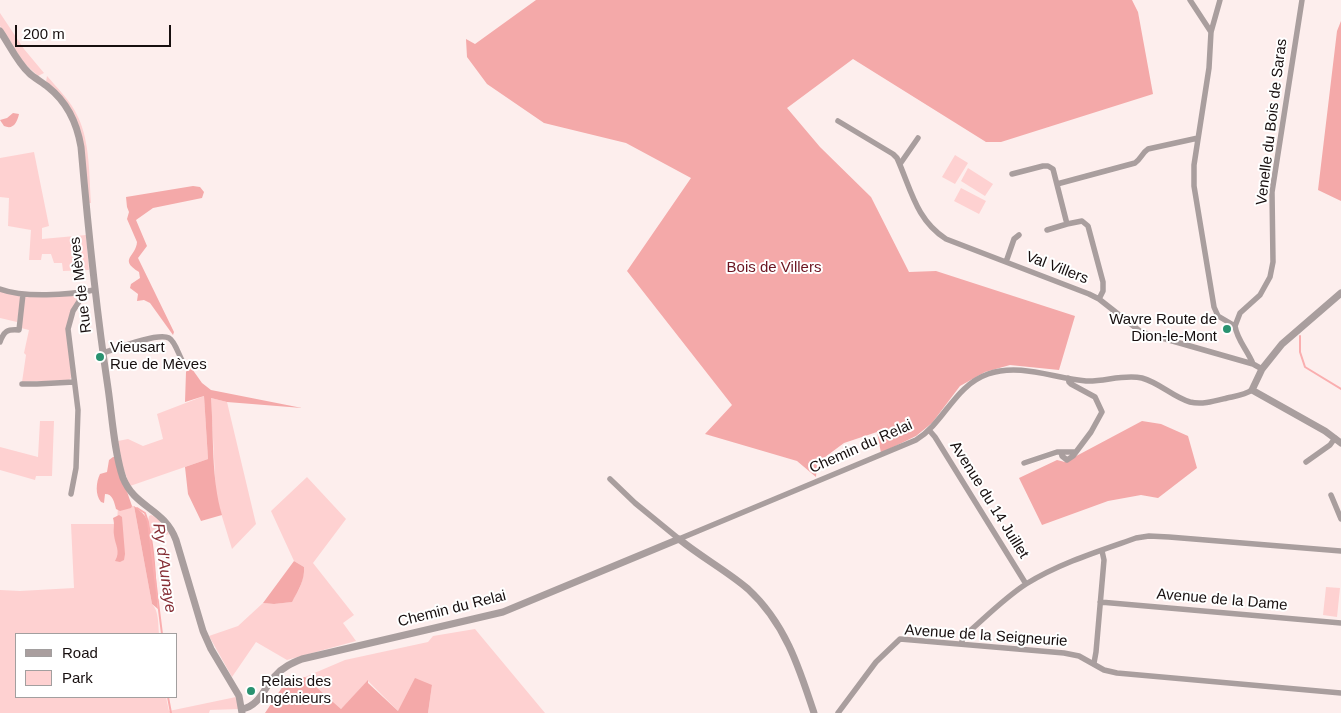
<!DOCTYPE html>
<html>
<head>
<meta charset="utf-8">
<style>
	body { margin:0 }
	#map { position:relative; width:1341px; height:713px; overflow:hidden; background:#fdeeed; font-family:Helvetica,sans-serif }
	canvas { display:block }
	.legend { position:absolute; left:15px; top:633px; width:162px; height:65px; box-sizing:border-box; background:#fff; border:1px solid #a29f9f; margin:0; padding:6px 9px; list-style:none; font-size:15px; color:#170f0f }
	.legend li { display:flex; align-items:center; gap:10px; height:25px }
	.legend b { width:25px; border:1px solid #a29f9f }
	.scale { position:absolute; left:15px; top:25px; width:156px; height:22px; box-sizing:border-box; border:2px solid #170f0f; border-top:0; padding-left:6px; font-size:15px; line-height:18px; white-space:nowrap; color:#170f0f; -webkit-text-stroke:4px #fff; paint-order:stroke }
</style>
</head>
<body>
<div id="map">
<canvas width="1341" height="713"></canvas>
<ul class="legend">
<li><b style="height:6px;background:#a99e9e"></b>Road</li>
<li><b style="height:14px;background:#fed1d1"></b>Park</li>
</ul>
<div class="scale">200 m</div>
</div>
<script>
const c = document.querySelector('canvas').getContext('2d');
c.lineJoin = 'round';
function fill(path, color) {
  c.fillStyle = color;
  c.fill(path, 'evenodd');
}
function strokePath(path, color, width, dash) {
  c.strokeStyle = color;
  c.lineWidth = width;
  c.lineCap = dash ? 'butt' : 'round';
  c.setLineDash(dash || []);
  c.stroke(path);
}
function label(font, color, halo, rows, align = 'center') {
  c.font = font + ' Helvetica,sans-serif';
  c.lineWidth = 4;
  c.setLineDash([]);
  c.textBaseline = 'middle';
  c.strokeStyle = halo;
  c.fillStyle = color;
  for (const [text, x, y, turn = 0] of rows) {
    c.save();
    c.translate(x, y);
    c.rotate((+turn || 0) * Math.PI / 180);
    c.textAlign = isNaN(turn) ? turn : align;
    if (halo) c.strokeText(text, 0, 0);
    c.fillText(text, 0, 0);
    c.restore();
  }
}
const green = new Path2D(`
	M0,13L24,49L44,73L38,76L24,63L0,26Z
	M47,76C58,89 71,101 78,117C90,142 89,175 91,203H88L82,136L46,82Z
	M34,152L49,226L42,228V239L86,235L89,270L63,271L62,263H54L51,254H42L41,260H29L31,230L8,226L9,198L0,197V158Z
	M955,155L968,163L955,184L942,177Z
	M968,168L993,184L985,196L961,181Z
	M961,188L986,201L979,214L954,201Z
	M0,290L20,295L21,298L17,322L0,318Z
	M78,294L80,295L69,320L71,378L69,380L22,382L26,355L24,353L29,330L21,328L23,300L26,296Z
	M204,396L208,459L130,486L122,465L118,441L128,439L143,446L163,439L157,414Z
	M211,398L227,402L256,524L232,549L216,497Z
	M40,421H54L52,476H36L35,480L0,470V447L38,457Z
	M307,477L346,519L313,563L354,615L343,623L356,641L287,660L256,642L232,677L209,636L238,626L263,603L274,604L291,602C299,591 304,581 304,567L294,561L271,511Z
	M118,505L134,506L152,604C159,611 158,624 159,634H16V697H166L169,711L236,697L239,709L210,710L209,713H0V590L20,591L74,588L71,524H117Z
	M151,515C162,519 167,530 172,540L169,534L152,539L148,521L149,516Z
	M1326,587L1340,588L1337,617L1323,615Z
	M475,629L545,713H428L432,685L398,711L368,681L341,709L305,677L345,660L428,642L433,636Z`);
const forest = new Path2D(`
	M536,0H1132L1138,12L1153,94L1001,142H986L853,59L787,108L820,147L871,197L909,272L936,271L1075,316L1059,370L1010,365L985,372L960,386L932,423L916,436L881,453L877,432L844,443L817,463L816,477L797,461L705,434L732,405L627,271L691,178L626,143L544,123L487,84L467,57L466,39L475,44Z
	M1341,21V201L1318,190L1337,31Z
	M13,113L19,114C17,123 13,130 4,126L0,120L7,118Z
	M193,186L200,187L204,192L202,198L153,208L136,220L147,246L138,258L174,332L173,335L150,303L144,300L137,301L138,294L130,288L131,284L140,278L139,272C118,259 136,257 137,242L127,219L129,212L127,207L126,197Z
	M190,366L202,383L211,390L302,408L227,402L211,398C214,437 211,478 222,515L201,521L188,494L185,467L208,459L204,396L185,402L186,372Z
	M1142,421L1161,424L1188,436L1197,468L1158,498L1141,495L1108,501L1042,525L1019,478L1057,460L1065,462Z
	M113,457H115L132,506L131,508L120,511L116,509C114,502 113,494 105,494L104,503L101,502C95,495 96,482 100,474L107,472L109,460Z
	M134,506C138,509 142,512 145,516C156,534 156,586 158,609L152,604Z
	M119,515L122,517L125,554L124,560L120,562L115,561C121,551 115,545 114,535C113,529 115,525 113,518Z
	M294,561L304,567C305,580 298,591 292,602L274,604L263,603Z
	M305,677L341,709L368,680V683L398,711L415,678L432,685L428,713H265L285,683Z`);
const stream = new Path2D(`
	M1300,336V352L1305,367L1341,389
	M137,508L145,513L148,522L162,634
	M168,697L171,713`);
const minor = new Path2D(`
	M1190,0L1211,32
	M1220,0L1211,32L1209,68L1194,165V186L1214,307L1218,316L1235,326
	M838,121L893,154L897,158C911,189 916,220 946,239L1089,294L1099,299L1141,332L1253,364L1262,369
	M900,164L918,138
	M1012,174L1043,166H1048L1053,169L1067,224L1082,221L1088,226L1103,282V291L1099,299
	M1057,184L1135,163C1141,159 1142,153 1148,149L1198,138
	M1047,230L1067,224
	M1006,262L1014,239L1019,235
	M0,289C24,298 69,295 94,290
	M1235,326L1240,313L1260,295L1270,277L1273,262L1272,192L1302,0
	M1235,326C1237,340 1248,351 1253,364
	M0,342C4,331 7,329 19,330L23,294
	M103,353C115,349 158,332 169,338C175,341 179,356 183,362
	M22,384H37L74,382
	M929,430L935,437L1026,584
	M1061,452L1062,456L1067,460L1073,456L1076,452
	M1306,462L1330,445L1335,438
	M1024,463L1057,452H1076L1091,432L1102,412L1095,397L1071,384L1069,382L1068,378
	M610,479L635,503L679,539L916,440C945,422 954,386 988,374C1020,363 1053,378 1086,381C1104,382 1123,374 1142,378C1160,383 1173,397 1190,402C1202,405 1215,401 1227,398C1236,396 1245,395 1252,390
	M71,494L76,468L78,410L68,329L73,311L85,292
	M1331,495L1341,519
	M1100,602L1341,623
	M961,644L964,636C984,619 1003,599 1026,584C1060,563 1099,551 1136,538L1149,536L1169,537L1341,551
	M1094,663L1096,652L1104,560L1102,551
	M838,713L876,662L900,639L1064,653L1079,656L1104,670L1117,673L1341,693`);
const tertiary = new Path2D(`
	M0,31C9,44 17,62 29,73C34,78 42,82 48,87C67,102 77,123 81,147C88,228 96,308 108,388C112,415 114,452 123,478C135,508 164,508 176,540L203,631L211,649L239,696L242,713
	M1341,293L1282,344L1262,369L1252,390L1325,431L1341,443
	M242,709C260,706 264,687 275,676C283,667 292,663 302,659L503,612L679,539C701,557 727,571 748,589C785,623 799,667 814,713`);
const markers = [
	[1227,329,5,"#299270"],
	[100,357,5,"#299270"],
	[251,691,5,"#299270"]
];
const streetNames = [
	["Venelle du Bois de Saras",1272,122,-83],
	["Val Villers",1057,268,21],
	["Rue de Mèves",81,285,-97],
	["Chemin du Relai",861,447,-24],
	["Avenue du 14 Juillet",989,500,58],
	["Avenue de la Dame",1222,600,5],
	["Chemin du Relai",452,609,-14],
	["Avenue de la Seigneurie",986,636,4]
];
const parkNames = [
	["Bois de Villers",774,268]
];
const poiNames = [
	["Wavre Route de",1217,320,"right"],
	["Dion-le-Mont",1217,337,"right"],
	["Vieusart",110,348],
	["Rue de Mèves",110,365],
	["Relais des",261,682],
	["Ingénieurs",261,699]
];
const waterNames = [
	["Ry d'Aunaye",164,568,82]
];
fill(green, '#fed1d1');
fill(forest, '#f4a9a9');
strokePath(stream, '#faaeaf', 2);
strokePath(minor, '#a99e9e', 5.5);
strokePath(tertiary, '#a99e9e', 7);
for (const [x, y, r, color] of markers) {
  const dot = new Path2D();
  dot.arc(x, y, r, 0, 2 * Math.PI);
  c.fillStyle = color;
  c.fill(dot);
  strokePath(dot, '#fff', 2);
}
label('15px', '#170f0f', '#fff', streetNames);
label('15px', '#6b1521', '#fff', parkNames);
label('15px', '#170f0f', '#fff', poiNames, 'left');
label('italic 16px', '#862f36', '#fff', waterNames);
</script>
</body>
</html>
